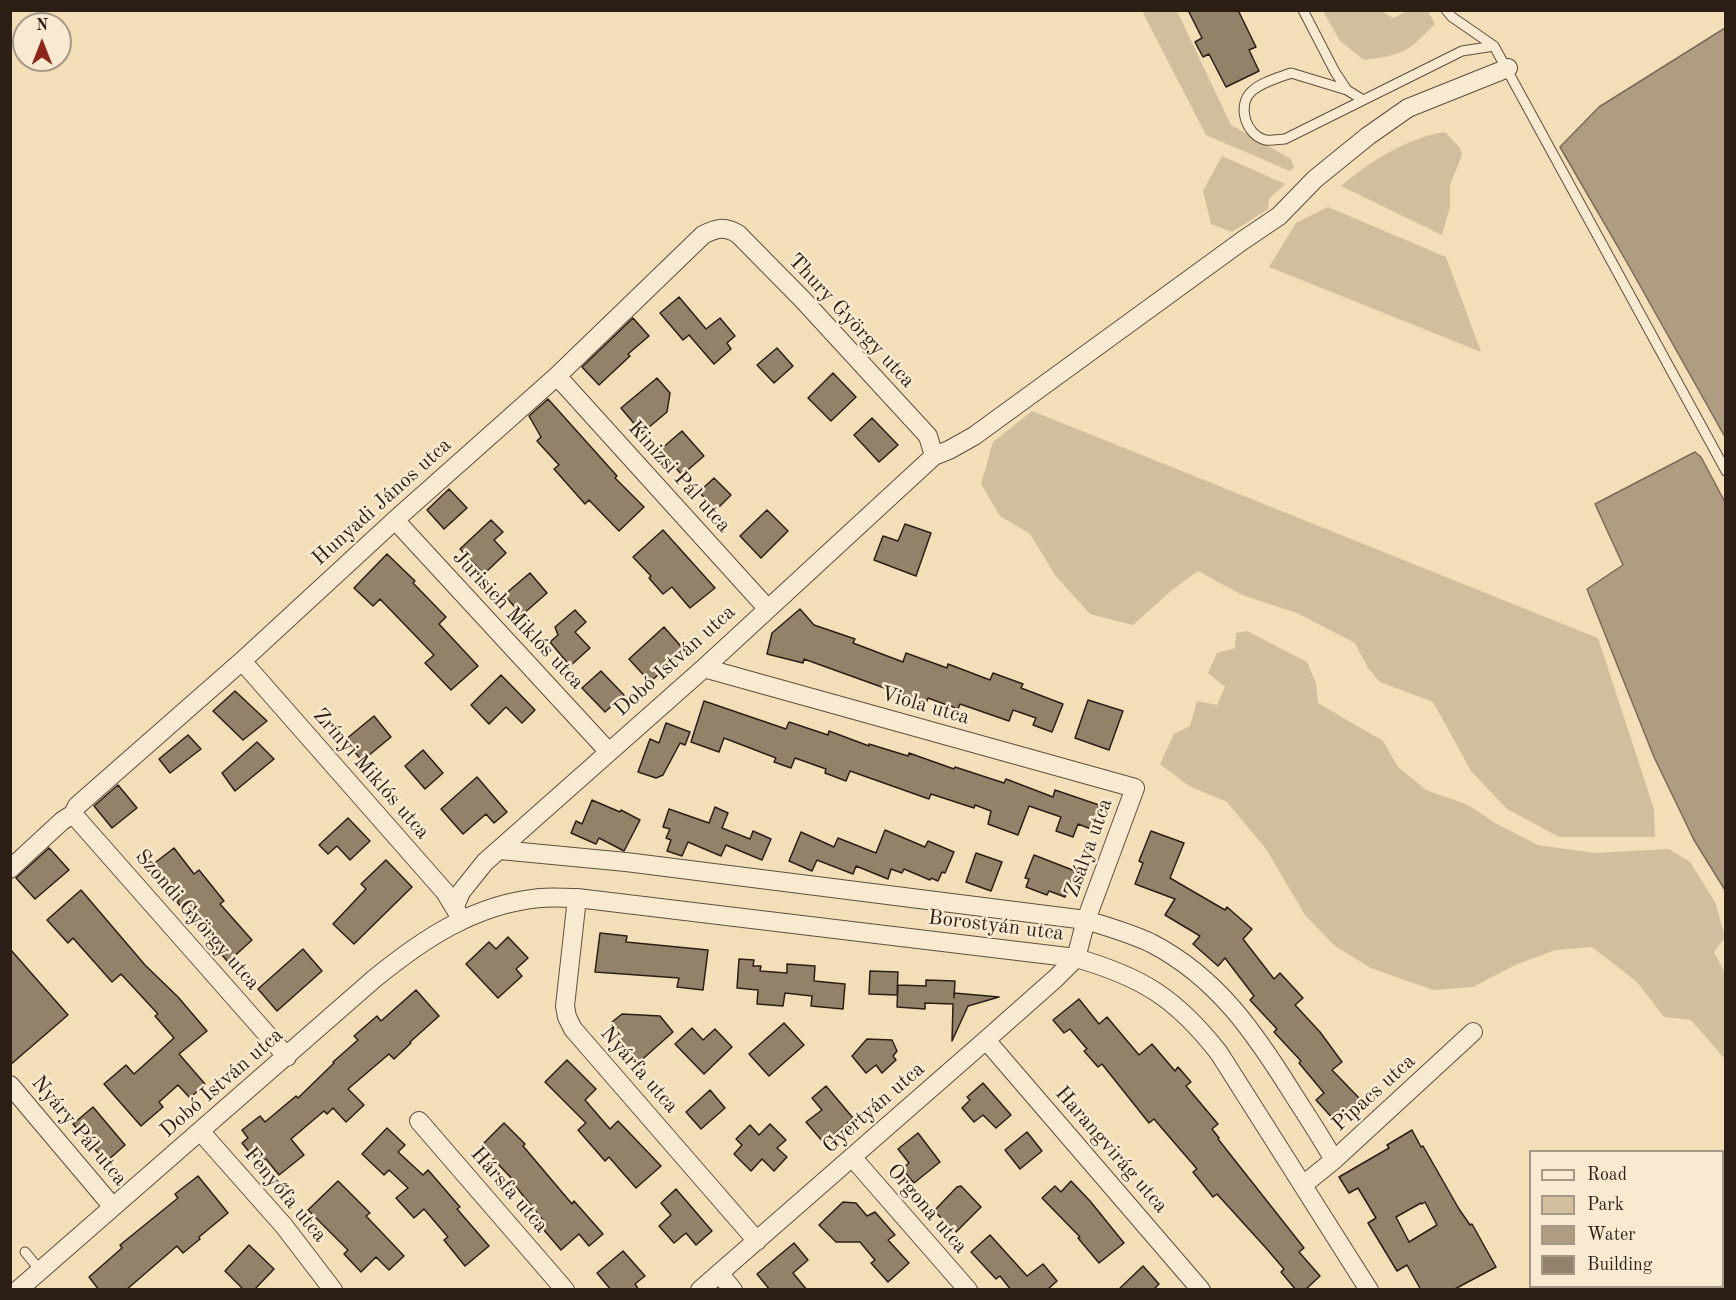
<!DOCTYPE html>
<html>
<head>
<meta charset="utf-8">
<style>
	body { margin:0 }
	#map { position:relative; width:1736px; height:1300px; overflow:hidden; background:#f2dfb8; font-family:"Old Standard TT",serif }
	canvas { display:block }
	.frame { position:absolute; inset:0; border:12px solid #2c1e15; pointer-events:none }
	.legend { position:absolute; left:1529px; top:1150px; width:195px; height:138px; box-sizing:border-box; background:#f7ead1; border:2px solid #a69886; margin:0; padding:8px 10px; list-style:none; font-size:18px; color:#2c1e15 }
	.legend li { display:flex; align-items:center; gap:12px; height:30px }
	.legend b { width:30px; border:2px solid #a69886 }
	.north { position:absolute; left:12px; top:12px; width:60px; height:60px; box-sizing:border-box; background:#f7ead1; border:2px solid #a69886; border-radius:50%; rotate:0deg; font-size:16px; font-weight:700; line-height:24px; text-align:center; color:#2c1e15 }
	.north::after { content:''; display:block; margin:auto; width:21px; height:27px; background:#8f2418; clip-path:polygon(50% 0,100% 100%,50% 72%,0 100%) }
</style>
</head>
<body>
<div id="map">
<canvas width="1736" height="1300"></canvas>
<div class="frame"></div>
<ul class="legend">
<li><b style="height:8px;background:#f7ead1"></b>Road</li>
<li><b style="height:16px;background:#d0be9c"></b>Park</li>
<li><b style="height:16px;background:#af9d81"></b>Water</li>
<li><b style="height:16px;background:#93826a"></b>Building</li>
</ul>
<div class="north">N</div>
</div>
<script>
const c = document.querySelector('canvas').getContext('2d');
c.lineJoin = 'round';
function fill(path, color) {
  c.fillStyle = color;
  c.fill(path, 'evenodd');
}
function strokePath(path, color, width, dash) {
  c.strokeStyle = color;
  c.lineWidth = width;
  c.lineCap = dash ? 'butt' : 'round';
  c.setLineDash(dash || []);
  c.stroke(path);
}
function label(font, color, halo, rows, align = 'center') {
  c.font = font + ' "Old Standard TT",serif';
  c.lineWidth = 5;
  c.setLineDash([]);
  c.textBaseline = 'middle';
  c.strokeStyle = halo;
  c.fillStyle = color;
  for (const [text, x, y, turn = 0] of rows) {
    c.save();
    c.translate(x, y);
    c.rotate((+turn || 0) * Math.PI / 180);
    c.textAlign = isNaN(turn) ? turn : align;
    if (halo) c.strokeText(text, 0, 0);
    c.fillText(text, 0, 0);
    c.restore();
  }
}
const green = new Path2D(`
	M1142,11H1177L1231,125L1291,159L1294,168L1290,171L1206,135Z
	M1323,11H1382L1393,18L1407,11H1428L1435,24C1407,52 1404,55 1364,60L1340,41Z
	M1445,132L1460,148L1462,155L1450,185V207L1442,235L1341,186C1369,162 1408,137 1445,132Z
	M1222,156L1285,184L1269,199L1268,209L1232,232L1211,224L1203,191Z
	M1328,207L1446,257L1481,352L1269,267L1296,223Z
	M1032,411L1598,638L1654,809L1655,837H1559L1507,809L1471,771L1433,702L1380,682L1368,668L1355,643L1297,613L1242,595L1198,571L1172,590L1133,625L1090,614L1055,575L1030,534L1000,516L981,484L993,442Z
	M1247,631L1307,662L1316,683L1318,703L1383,741L1398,767L1426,790L1468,805L1495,823L1538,845L1594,853L1669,849L1690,862L1715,902L1725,937L1714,952L1725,973V1059L1691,1020L1664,1017L1637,982L1592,947L1555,950L1515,965L1473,987L1433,990L1371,968L1335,946L1305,915L1266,849L1227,802L1189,786L1160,764L1174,734L1190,726L1197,701L1217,705L1225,687L1208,673L1217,653L1235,648L1236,633Z`);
const water = new Path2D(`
	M1725,28V437L1629,266L1560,147L1599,107Z
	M1695,452L1701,457L1725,502V890L1694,840L1654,757L1587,589L1623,565L1595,504Z`);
const building = new Path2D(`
	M1188,10H1238L1256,47L1249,50L1259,71L1226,87L1209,54L1203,57L1195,42L1202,38Z
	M679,297L706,329L720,318L735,336L727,343L731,349L714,364L689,335L683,340L660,313Z
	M633,318L649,336L628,354L630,356L599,385L582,367Z
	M777,348L793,366L774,383L757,365Z
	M833,373L856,397L831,421L808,398Z
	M657,378L670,393L667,412L642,433L621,408Z
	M548,399L617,476L615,478L644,507L619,531L589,500L585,504L554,469L559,465L537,441L541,437L529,416Z
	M872,418L898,445L879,462L854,435Z
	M682,431L704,456L682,475L660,450Z
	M714,478L731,495L716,510L699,492Z
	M449,489L467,508L444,529L427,510Z
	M767,510L788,531L761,558L740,536Z
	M491,520L503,532L494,540L506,553L484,574L460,549Z
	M905,524L931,533L916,576L874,560L883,536L898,541Z
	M663,530L715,588L690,608L672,587L663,594L649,578L651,576L633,557Z
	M387,554L415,581L413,583L446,617L439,624L478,666L451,690L425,663L434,655L380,599L373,606L354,588Z
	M530,573L547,593L522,615L504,595Z
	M800,609L814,625L855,639L853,643L903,662L906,653L947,668L948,664L990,680L993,673L1023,684L1021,688L1063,704L1052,732L1033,725L1036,718L1013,710L1009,721L960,704L958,709L928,698L926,703L804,659L803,663L767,654L772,633Z
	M575,610L586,622L575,632L590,648L570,666L550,642L558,635L555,627Z
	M664,627L685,651L650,682L629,659Z
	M601,671L624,695L605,712L582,688Z
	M501,675L535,710L522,723L506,707L489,724L471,705Z
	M235,691L267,721L243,740L213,711Z
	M1088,700L1123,711L1109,750L1075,738Z
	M704,701L786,729L789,722L828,735L829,731L869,746V744L908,756L909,753L954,769L955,767L1004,783L1006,779L1053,797L1055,790L1099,805L1091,829L1078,824L1073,837L1056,831L1061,817L1029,806L1018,835L988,824L991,811L975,805L974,808L931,794L929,799L850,771L846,781L825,773L826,769L795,758L791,768L774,762L776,758L724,738L719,752L691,742Z
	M374,716L391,737L362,761L345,740Z
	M666,723L690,732L685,745L680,743L663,775L656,778L638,772L650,739L659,743Z
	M188,735L201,749L170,773L159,759Z
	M257,742L274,759L235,791L222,773Z
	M423,750L443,773L425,789L405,766Z
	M477,777L507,812L494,823L486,814L463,834L441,809Z
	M118,785L137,808L112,828L94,806Z
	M592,800L620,812L621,810L640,820L624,851L599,838L596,844L571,833L576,821L582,824Z
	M715,807L728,813L722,828L750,839L753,831L771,839L762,860L726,845L721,856L688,842L682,856L667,851L671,840L666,838L670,829L663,827L669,809L709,823Z
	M348,818L370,841L350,860L337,846L328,854L319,845Z
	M885,830L925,847L928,841L954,852L945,873L942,872L938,881L931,878L930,880L904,869L902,873L891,869L888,879L856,866L853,874L817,860L812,871L789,861L801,832L834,847L838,838L876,853Z
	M1151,831L1184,843L1170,878L1225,910L1227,907L1252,929L1243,939L1274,979L1280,973L1303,998L1295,1005L1320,1032L1342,1062L1332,1070L1360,1099L1336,1122L1316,1100L1324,1093L1299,1063L1301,1061L1274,1032L1277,1029L1250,1000L1254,996L1225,958L1218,966L1193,944L1200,936L1165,915L1175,899L1135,884L1143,863L1139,861Z
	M49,848L69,870L35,899L16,878Z
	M174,848L194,874L199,870L224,901L220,904L252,940L228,962L177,902L179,900L152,865Z
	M976,853L1002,862L991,891L966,882Z
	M1034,855L1075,871L1065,897L1049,891L1047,895L1026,887L1029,879L1025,878Z
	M386,860L412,887L354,944L333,924L366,889L361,884Z
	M81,890L145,965L178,997L207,1031L179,1054L205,1084L190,1098L178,1085L159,1102L163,1107L141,1126L104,1084L126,1065L134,1074L174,1038L155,1016L158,1014L121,974L112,982L73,938L68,943L47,920Z
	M600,933L627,936L626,942L708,950L703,990L677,987L679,978L595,972Z
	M508,937L528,958L516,969L522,976L498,998L466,964L489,942L496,949Z
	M10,949L68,1015L10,1065Z
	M303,949L322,971L277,1011L258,989Z
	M739,959L754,960L753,966H761L760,971L787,973V964L815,966L814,981L845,984L843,1009L811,1006L812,996L785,993L783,1006L757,1004L758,990L737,988Z
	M870,971L898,972L897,995L869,994Z
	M926,980L955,981L954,998V993L999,997L968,1006L952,1041L953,1004L925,1003V1009L897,1007L898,985L926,986Z
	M416,990L439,1016L410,1042L411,1043L394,1059L389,1054L348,1089L364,1105L346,1122L333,1108L327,1114L324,1111L291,1139L304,1155L279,1175L266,1159L259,1164L242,1143L248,1138L242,1130L260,1116L265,1122L296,1096L298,1098L334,1063L333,1062L358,1040L354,1036L377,1016L381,1021Z
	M1079,999L1099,1024L1107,1017L1139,1055L1152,1044L1175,1071L1178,1067L1191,1082L1186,1086L1218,1124L1212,1129L1219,1138L1218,1139L1304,1248L1299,1252L1320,1276L1305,1290H1296L1281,1272L1284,1269L1266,1248L1217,1194L1213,1197L1193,1172L1197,1169L1154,1119L1149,1123L1102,1064L1098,1067L1084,1051L1087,1049L1070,1029L1064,1033L1053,1020Z
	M622,1014L660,1016L673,1032L637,1064L608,1031L612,1022Z
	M784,1023L804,1045L769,1076L749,1054Z
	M692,1028L703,1040L715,1029L732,1047L704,1074L675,1044Z
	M867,1039L892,1040L897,1051L893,1056L896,1060L882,1073L876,1065L866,1073L852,1056Z
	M567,1060L596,1089L585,1100L610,1129L618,1121L661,1166L636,1188L609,1157L605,1161L578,1130L586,1123L545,1082Z
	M983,1083L1011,1115L996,1128L983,1115L974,1122L962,1108L970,1100L967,1097Z
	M826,1086L853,1118L824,1143L806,1122L822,1110L812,1098Z
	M710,1090L725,1108L701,1129L686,1112Z
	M93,1107L125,1145L106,1162L73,1124Z
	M504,1123L525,1144L523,1146L572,1204L574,1201L603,1234L589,1246L579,1234L561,1250L543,1229L547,1225L512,1182L514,1181L481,1146Z
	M770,1124L786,1140L777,1148L787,1157L774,1171L762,1159L751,1171L734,1154L742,1145L736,1139L750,1125L759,1135Z
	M387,1128L405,1145L398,1152L423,1175L428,1170L460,1207L457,1209L489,1246L465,1266L444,1240L448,1237L424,1209L414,1218L396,1198L408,1188L389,1170L384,1175L362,1154Z
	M1412,1130L1421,1147L1423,1146L1459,1209L1470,1225L1472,1224L1496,1267L1453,1290H1421L1407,1265L1397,1271L1368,1223L1376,1218L1358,1188L1349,1193L1339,1177L1389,1148L1387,1145ZM1425,1202L1437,1225L1409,1242L1396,1217L1421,1203L1422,1204Z
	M1027,1132L1042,1151L1020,1169L1005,1150Z
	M918,1133L940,1162L914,1183L902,1169L909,1163L898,1149Z
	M198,1176L228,1213L199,1237L200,1239L183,1253L177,1246L126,1290H99L89,1277L122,1248L120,1245L178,1198L175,1194Z
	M338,1181L370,1213L366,1216L404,1256L389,1270L376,1257L361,1272L344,1254L348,1250L308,1210Z
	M1071,1181L1090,1201L1124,1243L1099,1263L1078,1238L1080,1237L1042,1198L1055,1186L1061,1192Z
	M961,1186L981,1207L956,1232L934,1211L957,1187Z
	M676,1189L712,1231L696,1245L686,1233L674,1243L659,1226L671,1215L661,1203Z
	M843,1202L856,1203L867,1216L875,1212L895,1235L888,1240L909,1263L888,1282L871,1263L875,1260L860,1242H836L819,1225Z
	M990,1235L1027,1276L1043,1264L1057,1281L1047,1290H1011L1000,1276L996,1279L971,1252Z
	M794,1243L808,1260L793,1273L807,1290H770L757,1274Z
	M249,1245L274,1269L254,1290H244L225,1271Z
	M623,1251L645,1276L635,1284L639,1290H611L597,1273Z
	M1143,1266L1159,1284L1153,1290H1118Z`);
const service = new Path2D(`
	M1303,10L1335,72L1347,90L1363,100
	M1446,10L1452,17L1494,46
	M1347,90L1291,73C1278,78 1262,82 1252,91C1236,105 1246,136 1266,140C1272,141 1280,139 1285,139L1462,51L1494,46L1726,471
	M25,1252L40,1270`);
const minor = new Path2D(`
	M557,376L767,608
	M395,520L608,751
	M242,661L445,892L459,915
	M73,814L77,806L86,798L242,661L395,520L557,376L703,235C716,228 725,226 738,234L803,300L928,436L934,456
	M73,814L287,1057
	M500,850L626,862L1086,920C1108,927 1130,933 1151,943C1217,977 1255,1033 1293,1094C1307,1116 1321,1137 1334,1160
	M10,869L62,821L73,814
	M577,898L565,1006L567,1017L573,1029L757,1241
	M455,906L461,892L485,862L704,668L934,456L949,450L974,436L1242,241L1279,216L1315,179L1368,136L1408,108L1508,68
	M986,1040L1201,1290
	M10,1085L113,1207
	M419,1121L565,1290
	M200,1131L284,1226L333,1290
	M852,1157L968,1290
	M1303,1185L1334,1160L1473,1032
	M1722,1232L1726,1223
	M1722,1262L1726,1276
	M719,1273L733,1290
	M18,1290L374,979C423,939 475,904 540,898C552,897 565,898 577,898L1076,958C1142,977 1176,998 1219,1053L1369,1290
	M700,1290L986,1040L1056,978L1076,958L1086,920L1135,788L704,668`);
const streetNames = [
	["Thury György utca",851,321,47],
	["Kinizsi Pál utca",679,477,48],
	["Hunyadi János utca",382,502,-42],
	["Jurisich Miklós utca",518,620,47],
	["Dobó István utca",675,661,-42],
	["Viola utca",925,706,16],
	["Zrínyi Miklós utca",371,774,49],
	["Zsálya utca",1089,848,-70],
	["Szondi György utca",197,920,49],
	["Borostyán utca",996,926,7],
	["Nyárfa utca",639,1070,49],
	["Dobó István utca",222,1083,-41],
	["Pipacs utca",1374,1093,-42],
	["Gyertyán utca",874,1108,-41],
	["Nyáry Pál utca",79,1131,50],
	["Harangvirág utca",1111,1150,49],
	["Hársfa utca",509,1190,49],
	["Fenyőfa utca",285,1195,50],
	["Orgona utca",927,1209,49]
];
fill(green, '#d0be9c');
fill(water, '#af9d81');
strokePath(water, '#7b6a56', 1.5);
fill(building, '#93826a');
strokePath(building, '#2c1e15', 1.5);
strokePath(service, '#5e4e3e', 11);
strokePath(minor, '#5e4e3e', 20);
strokePath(service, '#f7ead1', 9);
strokePath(minor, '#f7ead1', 18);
label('21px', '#2c1e15', '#f7ead1', streetNames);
</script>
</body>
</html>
